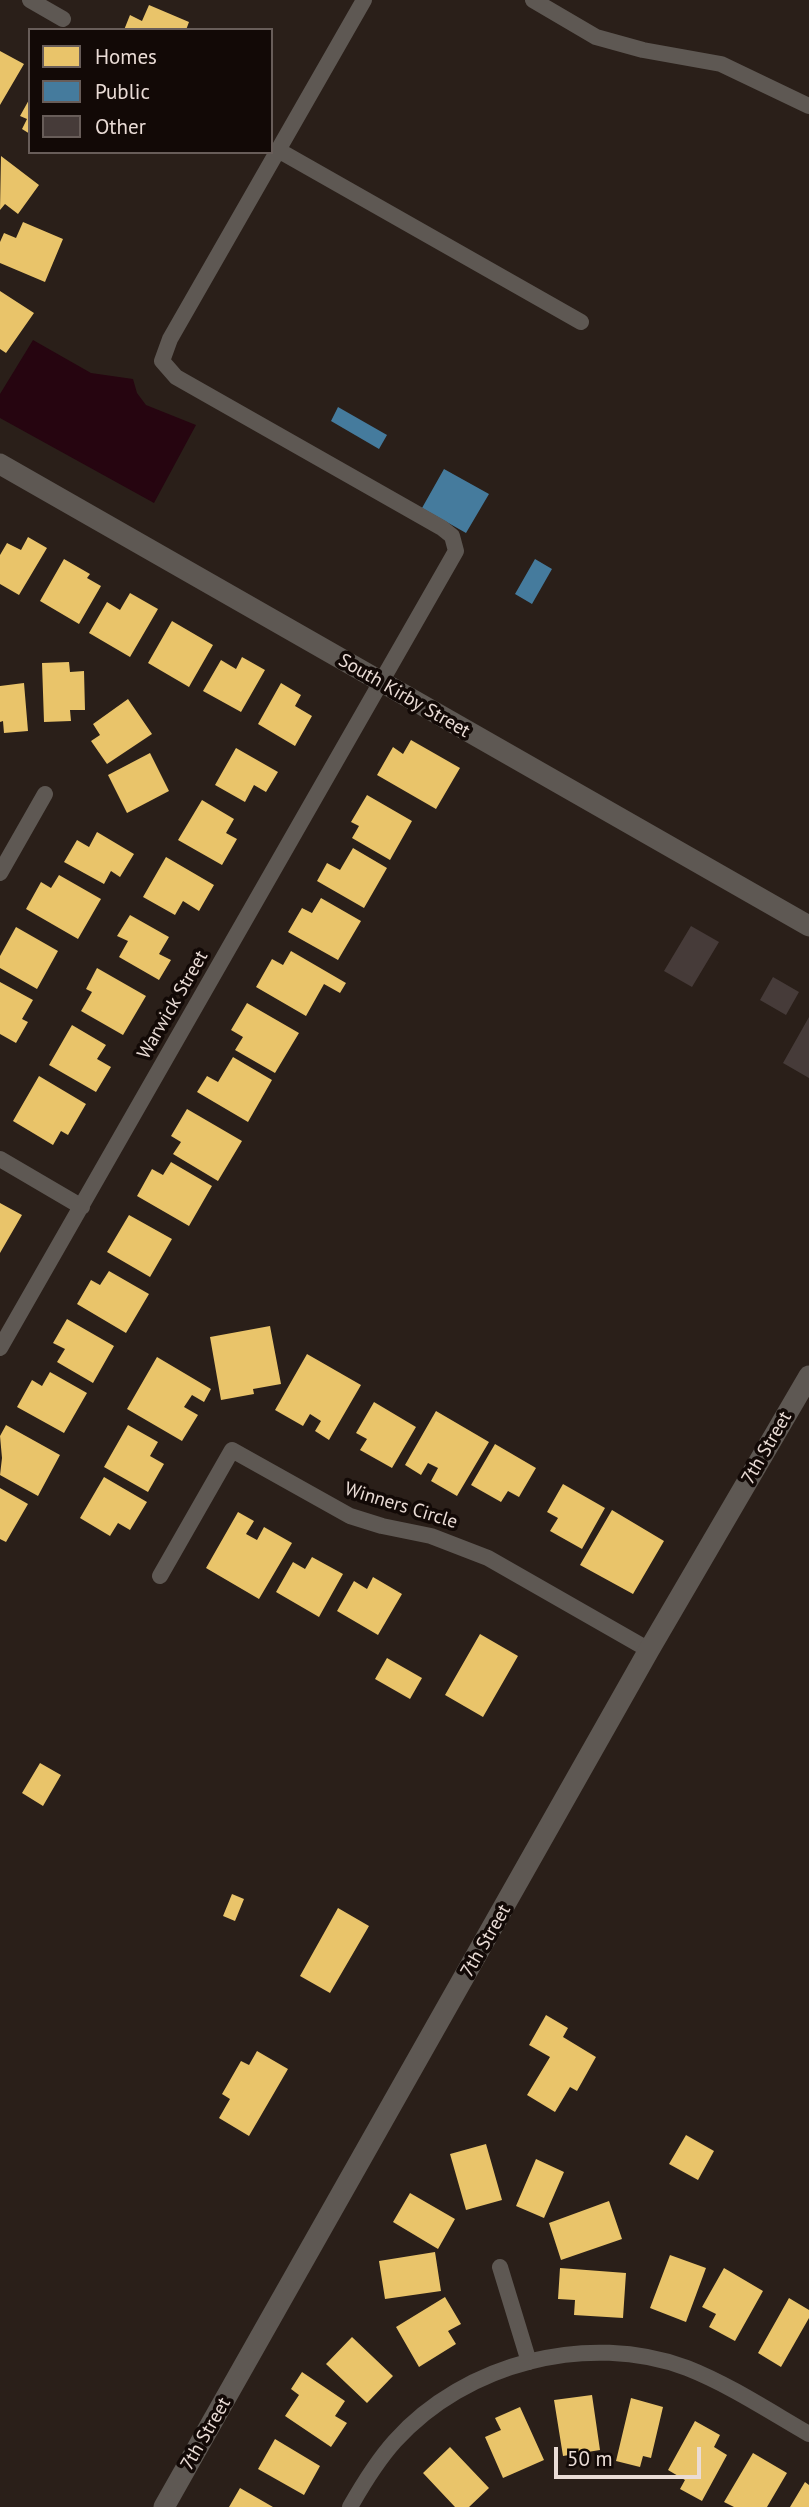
<!DOCTYPE html>
<html>
<head>
<meta charset="utf-8">
<style>
	body { margin:0 }
	#map { position:relative; width:809px; height:2507px; overflow:hidden; background:#2a1f19; font-family:"PT Sans",sans-serif }
	canvas { display:block }
	.legend { position:absolute; left:28px; top:28px; width:245px; height:126px; box-sizing:border-box; background:#120906; border:2px solid #685d59; margin:0; padding:9px 12px; list-style:none; font-size:21px; color:#eadcd6 }
	.legend li { display:flex; align-items:center; gap:14px; height:35px }
	.legend b { width:35px; border:2px solid #685d59 }
	.scale { position:absolute; left:554px; top:2447px; width:147px; height:32px; box-sizing:border-box; border:4px solid #eadcd6; border-top:0; padding-left:9px; font-size:21px; line-height:24px; white-space:nowrap; color:#eadcd6; -webkit-text-stroke:5px #120906; paint-order:stroke }
</style>
</head>
<body>
<div id="map">
<canvas width="809" height="2507"></canvas>
<ul class="legend">
<li><b style="height:19px;background:#e9c46a"></b>Homes</li>
<li><b style="height:19px;background:#457b9d"></b>Public</li>
<li><b style="height:19px;background:#463b39"></b>Other</li>
</ul>
<div class="scale">50 m</div>
</div>
<script>
const c = document.querySelector('canvas').getContext('2d');
c.lineJoin = 'round';
function fill(path, color) {
  c.fillStyle = color;
  c.fill(path, 'evenodd');
}
function strokePath(path, color, width, dash) {
  c.strokeStyle = color;
  c.lineWidth = width;
  c.lineCap = dash ? 'butt' : 'round';
  c.setLineDash(dash || []);
  c.stroke(path);
}
function label(font, color, halo, rows, align = 'center') {
  c.font = font + ' "PT Sans",sans-serif';
  c.lineWidth = 7;
  c.setLineDash([]);
  c.textBaseline = 'middle';
  c.strokeStyle = halo;
  c.fillStyle = color;
  for (const [text, x, y, turn = 0] of rows) {
    c.save();
    c.translate(x, y);
    c.rotate((+turn || 0) * Math.PI / 180);
    c.textAlign = isNaN(turn) ? turn : align;
    if (halo) c.strokeText(text, 0, 0);
    c.fillText(text, 0, 0);
    c.restore();
  }
}
const water = new Path2D(`
	M33,340L91,373L133,379L137,393L146,405L196,425L154,503L0,418V394Z`);
const homes = new Path2D(`
	M149,5L189,22L186,30H124L130,15L142,21Z
	M0,51L24,64L0,105Z
	M30,98V134L22,129L27,119L20,116Z
	M1,156L39,185L18,214L5,204L0,210Z
	M23,222L63,239L45,282L0,263V242L4,233L16,238Z
	M0,291L34,313L6,353L0,349Z
	M28,537L47,548L19,595L0,584V555L7,543L21,550Z
	M64,559L90,574L87,578L101,586L79,624L40,601Z
	M130,593L158,609L130,657L89,633L107,602L120,610Z
	M172,621L213,645L189,687L148,663Z
	M242,657L265,670L241,712L203,691L221,660L236,669Z
	M69,662L70,672L84,671L85,710H70L71,721L44,722L42,663Z
	M24,683L28,731L4,733L3,721L0,722V686Z
	M281,683L301,695L295,706L312,716L295,746L258,724Z
	M128,699L152,734L107,764L91,741L100,735L93,724Z
	M411,740L460,768L436,809L377,775L393,747L403,754Z
	M236,748L278,772L266,792L254,785L245,802L215,785Z
	M150,753L169,791L127,813L108,775Z
	M367,795L412,821L390,860L352,838L359,826L351,822Z
	M202,800L234,819L226,833L237,839L222,865L178,840Z
	M97,832L134,854L120,877L111,871L104,884L64,862L77,840L89,847Z
	M353,848L387,868L364,908L317,881L327,863L340,870Z
	M166,857L214,885L199,911L183,901L175,915L143,897Z
	M59,875L101,899L78,939L26,909L41,882L51,888Z
	M321,898L361,921L338,960L288,932L302,908L312,913Z
	M130,915L169,937L159,954L171,960L159,980L119,957L128,941L117,936Z
	M16,927L58,951L37,989L0,968V956Z
	M291,951L346,983L340,993L324,984L306,1016L256,987L272,959L283,965Z
	M97,968L146,996L123,1035L81,1011L92,992L86,989Z
	M0,982L33,1000L22,1019L28,1022L16,1043L0,1034Z
	M247,1003L299,1033L275,1073L235,1050L243,1037L231,1030Z
	M72,1025L106,1045L97,1059L111,1067L96,1092L49,1065Z
	M233,1057L272,1080L248,1122L197,1092L207,1076L218,1082Z
	M39,1076L86,1104L68,1135L61,1131L53,1145L13,1121Z
	M187,1109L242,1141L218,1181L173,1154L181,1142L171,1136Z
	M171,1162L212,1186L189,1226L137,1196L152,1169L163,1175Z
	M0,1203L22,1215L0,1253Z
	M129,1215L172,1239L150,1277L107,1252Z
	M109,1271L149,1294L126,1333L77,1304L91,1280L100,1285Z
	M67,1319L114,1346L93,1383L57,1362L65,1349L53,1343Z
	M270,1326L281,1384L253,1389L254,1394L221,1400L210,1337Z
	M307,1354L361,1385L329,1440L315,1431L321,1421L310,1414L303,1426L275,1410Z
	M157,1357L211,1389L204,1402L192,1395L184,1407L198,1415L182,1441L127,1409Z
	M50,1372L87,1393L64,1433L17,1407L32,1380L42,1386Z
	M374,1402L416,1427L392,1468L360,1450L367,1439L356,1433Z
	M436,1411L489,1442L457,1496L431,1481L438,1468L428,1463L421,1475L405,1465Z
	M6,1425L60,1455L38,1496L0,1475L2,1458L0,1436Z
	M128,1425L158,1442L150,1456L164,1464L148,1492L104,1467Z
	M495,1444L536,1468L519,1497L508,1491L501,1502L471,1485Z
	M104,1477L147,1502L130,1530L118,1523L110,1536L80,1518Z
	M563,1484L605,1508L582,1549L550,1531L558,1518L547,1512Z
	M0,1488L28,1504L6,1542L0,1539Z
	M612,1510L664,1541L633,1594L580,1565Z
	M238,1512L254,1521L246,1534L257,1540L264,1527L292,1543L259,1599L206,1568Z
	M312,1557L343,1574L319,1617L276,1592L293,1562L305,1569Z
	M373,1577L402,1594L378,1635L337,1611L354,1581L367,1589Z
	M480,1634L518,1656L483,1717L445,1695Z
	M387,1658L422,1678L410,1699L375,1679Z
	M40,1763L61,1775L43,1806L22,1793Z
	M232,1894L244,1899L235,1921L223,1916Z
	M338,1908L369,1926L330,1993L300,1976Z
	M546,2015L568,2028L563,2037L596,2057L577,2091L570,2087L555,2112L527,2095L550,2057L529,2045Z
	M257,2051L288,2069L249,2136L219,2118L230,2099L222,2094L241,2061L249,2065Z
	M686,2135L714,2151L698,2180L669,2164Z
	M486,2144L502,2200L466,2210L450,2154Z
	M536,2159L564,2172L544,2218L516,2206Z
	M410,2193L455,2219L438,2249L393,2222Z
	M609,2201L622,2239L561,2260L549,2223Z
	M435,2252L441,2291L385,2299L379,2261Z
	M670,2255L706,2268L686,2322L650,2308Z
	M560,2268L626,2273L623,2318L574,2315L575,2300L558,2299Z
	M724,2268L763,2291L735,2341L709,2327L716,2314L702,2307Z
	M445,2297L461,2324L448,2331L456,2344L419,2367L396,2327Z
	M789,2298L809,2310V2318L781,2367L758,2353Z
	M352,2337L393,2376L367,2403L326,2364Z
	M302,2372L345,2401L335,2416L347,2423L331,2447L285,2416L299,2395L291,2389Z
	M592,2395L600,2450L563,2456L554,2400Z
	M631,2398L663,2407L651,2458L643,2456L640,2467L616,2461Z
	M520,2407L544,2460L503,2478L485,2437L501,2430L495,2418Z
	M695,2421L720,2435L714,2447L727,2455L702,2501L680,2489L685,2480L668,2470Z
	M275,2439L320,2466L304,2495L258,2469Z
	M450,2447L489,2488L469,2507H455L423,2473Z
	M753,2453L787,2473L767,2507H734L724,2502Z
	M805,2482L809,2485V2507H790Z
	M240,2488L273,2507H229Z`);
const public = new Path2D(`
	M338,407L387,435L379,449L331,421Z
	M444,469L489,494L466,533L422,508Z
	M535,559L552,569L532,604L515,594Z`);
const building = new Path2D(`
	M691,926L719,942L692,987L664,971Z
	M773,977L799,992L786,1015L760,1000Z
	M809,1017V1078L783,1063Z`);
const minor = new Path2D(`
	M30,0L63,19
	M533,0L596,37L643,50L721,64L809,106
	M278,150L581,322
	M0,873L45,794
	M0,1159L82,1207
	M0,1348L456,551L452,536L442,528L176,377L162,361L170,339L364,0
	M160,1576L232,1450L350,1516L382,1526L431,1536L488,1558L649,1650
	M500,2267L529,2362
	M350,2507C363,2484 377,2461 395,2441C465,2363 588,2331 687,2368C730,2385 769,2411 809,2434`);
const tertiary = new Path2D(`
	M0,464L809,926
	M164,2507L649,1650L809,1376`);
const streetNames = [
	["South Kirby Street",404,696,30],
	["Warwick Street",173,1005,-60],
	["7th Street",767,1448,-60],
	["Winners Circle",401,1506,17],
	["7th Street",486,1941,-60],
	["7th Street",206,2434,-60]
];
fill(water, '#260510');
fill(homes, '#e9c46a');
fill(public, '#457b9d');
fill(building, '#463b39');
strokePath(minor, '#5e5853', 16);
strokePath(tertiary, '#5e5853', 21);
label('19px', '#eadcd6', '#120906', streetNames);
</script>
</body>
</html>
